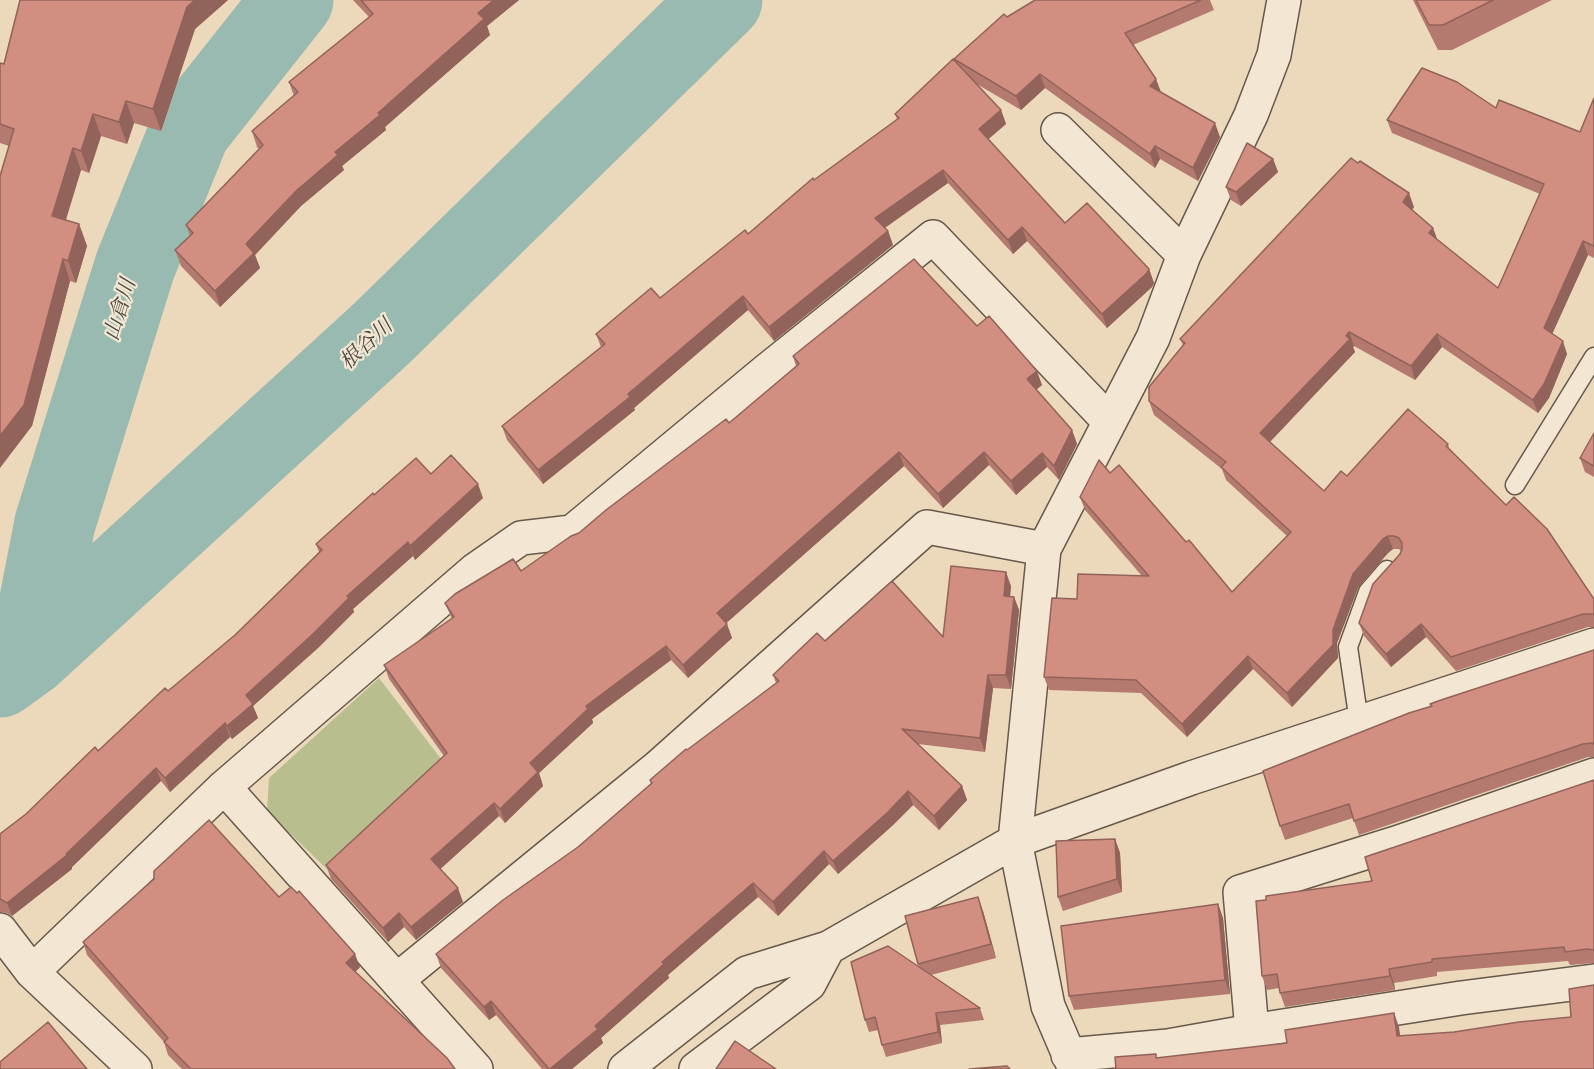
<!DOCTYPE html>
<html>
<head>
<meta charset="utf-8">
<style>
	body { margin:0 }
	canvas { display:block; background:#ecd8ba }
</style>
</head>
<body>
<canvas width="1594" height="1069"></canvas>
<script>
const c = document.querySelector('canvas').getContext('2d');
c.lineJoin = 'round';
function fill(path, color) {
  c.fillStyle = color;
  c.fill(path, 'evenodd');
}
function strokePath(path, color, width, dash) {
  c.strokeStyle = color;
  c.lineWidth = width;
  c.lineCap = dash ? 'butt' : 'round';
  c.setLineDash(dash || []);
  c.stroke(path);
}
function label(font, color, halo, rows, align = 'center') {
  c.font = font + ' "Gentium Book Plus","Noto Serif JP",serif';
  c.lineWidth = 4.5;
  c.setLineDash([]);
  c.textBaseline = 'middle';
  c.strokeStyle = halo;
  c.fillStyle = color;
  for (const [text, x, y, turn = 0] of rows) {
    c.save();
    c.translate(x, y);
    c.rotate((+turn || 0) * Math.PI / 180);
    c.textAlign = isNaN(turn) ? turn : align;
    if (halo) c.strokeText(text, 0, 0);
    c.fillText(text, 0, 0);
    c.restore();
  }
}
const green = new Path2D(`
	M379,678L448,768L332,874L267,811L269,778Z`);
const river = new Path2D(`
	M29,656L55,523L135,266L190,130L293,0
	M0,677L29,656L381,334L722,0`);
const lane = new Path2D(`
	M1515,485L1594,357
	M1359,722L1348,647L1368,592L1387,570`);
const street = new Path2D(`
	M1058,130L1184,255
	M224,787L476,1069
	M0,930L32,972L135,1069
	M32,972L224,787L475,570L521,538L572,532L766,371L933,237L1109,421
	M397,980L658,767L927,527L1044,549
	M1252,1031L1240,892L1396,843L1594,775
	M1068,1055L1168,1046L1252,1031L1461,998L1594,981
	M625,1069L747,973L828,948L1015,841L1191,778L1594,645
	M696,1069L809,984L828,948
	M1075,1069L1048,1006L1015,841L1044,549L1153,338L1184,255L1251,115L1274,55L1284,0`);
const wall = new Path2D(`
	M20,0H228L195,29L161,131L134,123L127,144L101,136L89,173L81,170L66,220L79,224L87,246L76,283L70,281L32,426L9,146L0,143V63L4,64Z
	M353,0H519L487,26L490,35L385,127L386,130L342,166L344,170L301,206L255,255L260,268L220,307L181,266L175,250L190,236L186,225L259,149L257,147L252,131L294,96L289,82L369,17Z
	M1035,0H1210L1214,10L1133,45L1156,79L1160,92L1220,137L1198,181L1160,159L1155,168L1045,88L1021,110L975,83L1001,110L1006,124L988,139L1065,223L1149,269L1154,283L1152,287L1107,328L1027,241L1013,254L948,183L885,228L888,231L893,245L774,341L748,310L634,408L635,410L543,484L507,440L502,426L601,347L596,334L660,298L748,234L814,180L897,119L895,114L953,59L1007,17Z
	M1413,0H1552L1452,50H1438Z
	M1594,98V258L1588,255L1552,334L1567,354L1549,398L1538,413L1442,347L1415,380L1354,346L1353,347L1355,352L1270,442L1324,491L1347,476L1448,444L1449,448L1594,599V627H1588L1456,671L1426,637L1391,667L1364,636L1359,623L1401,551L1399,549H1393L1388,553L1358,588L1337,643L1338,658L1292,707L1253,669L1187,737L1141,693L1049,690L1044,677L1077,599L1142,576L1085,510L1080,497L1110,473L1186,542L1232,592L1287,536L1226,480L1222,469L1154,415L1149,401L1183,345L1180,339L1414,207L1412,210L1433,228L1437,239L1498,288L1540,194L1392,133L1387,120L1496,108L1580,132Z
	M1273,159L1278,172L1241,206L1231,200L1226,187Z
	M977,326L1042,385L1036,390L1072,430L1077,444L1059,480L1047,467L1016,495L989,465L943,508L904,466L726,623L732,638L688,678L671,660L592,719L593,723L539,773L543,786L505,823L499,816L440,869L463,902L416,940L404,927L388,942L331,879L326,865L444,756L389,679L384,665L452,619L445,603L521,571L579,533L729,423L796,366L793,356Z
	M1594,433V477L1585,472L1580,458Z
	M431,474L483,498L415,560L413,556L353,609L354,612L318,648L253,706L258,718L232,739L230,737L170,792L161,781L72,867V869L12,916L7,913L0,912V834L26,814L235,635L319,552L316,544L374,495Z
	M1011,586L1010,596L1014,597L1019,610L1011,689L993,688L985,752L918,744L962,786L967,800L939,830L913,805L892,826L838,874L829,864L778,916L758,897L668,975L669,978L601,1038L603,1043L572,1069H542L496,1015L489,1020L441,968L436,954L578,847L651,784L650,780L776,683L773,675L825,641L943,637Z
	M1594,650V757H1588L1359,835L1353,818L1285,840L1280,826L1431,706L1430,704Z
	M1594,780V963L1570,965L1568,961L1437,972V976L1394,983L1395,990L1285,1007L1280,993L1279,988L1267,990L1262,976L1266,900L1372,881Z
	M1115,839L1120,853L1122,892L1063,911L1058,897Z
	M279,897L360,967L355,972L455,1069H182L168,1055L164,1042L87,955L83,942Z
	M1218,904L1223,918L1230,994L1074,1010L1069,996Z
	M983,911L996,958L931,975L980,1008L984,1020L940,1025L942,1043L886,1057L882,1045L878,1030L869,1032L865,1020L919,967L905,916Z`);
const shadedWall = new Path2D(`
	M195,0H228L195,29L161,131L153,109L187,7Z
	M494,0H519L487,26L490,35L385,127L386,130L342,166L344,170L301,206L255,255L260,268L220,307L215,291L246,244L296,191L335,152L378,113L478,13Z
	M1040,74L1045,88L1021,110L1016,96Z
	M1156,79L1161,92L1150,86Z
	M126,101L134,123L127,144L119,122Z
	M1001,110L1006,124L984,143L979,129Z
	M93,114L101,136L89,173L81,151Z
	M1215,123L1220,137L1198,181L1193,168Z
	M1155,146L1160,159L1155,168L1150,154Z
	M73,148L81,170L60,238L52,216Z
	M1273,159L1278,172L1241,206L1236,192Z
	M943,170L948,183L880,231L875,218Z
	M1409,193L1414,207L1408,216L1403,202Z
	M79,224L87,246L76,283L68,261Z
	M1022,227L1027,241L1013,254L1008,240Z
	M1433,228L1438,242L1429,233Z
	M888,231L893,245L774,341L769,327Z
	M1583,241L1588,255L1549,341L1544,328Z
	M63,259L70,281L32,426L0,468V436Z
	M1149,269L1154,283L1152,287L1107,328L1102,314Z
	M743,296L748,310L634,408L635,410L543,484L538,470Z
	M1349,332L1354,346L1353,347L1355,352L1265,447L1260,433Z
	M1437,334L1442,347L1415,380L1411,366Z
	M1563,341L1567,354L1549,398L1538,413L1533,400Z
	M1037,371L1042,385L1032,393L1027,379Z
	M1072,430L1077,444L1059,480L1054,466Z
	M899,452L904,466L722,627L717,613Z
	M984,452L989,465L943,508L938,494Z
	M1042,453L1047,467L1016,495L1011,481Z
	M478,484L483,498L415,560L410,546Z
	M1388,536L1393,549L1388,553L1358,588L1337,643L1338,658L1292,707L1287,693L1333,630L1353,574L1383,539Z
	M408,542L413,556L353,609L354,612L318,648L253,706L258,718L232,739L227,726L246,695L347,596Z
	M1006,572L1011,586L1009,610L1004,596Z
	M1014,597L1019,610L1011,689L1006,675Z
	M727,624L732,638L688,678L683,665Z
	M1421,624L1426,637L1391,667L1386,654Z
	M666,646L671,660L592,719L593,723L539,773L543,786L505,823L500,809L530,763L586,706Z
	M1248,656L1253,669L1187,737L1182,724Z
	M988,675L993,688L985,752L980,738Z
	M225,723L230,737L170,792L165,778Z
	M156,768L161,781L72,867V869L12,916L7,903L66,854Z
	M962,786L967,800L939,830L934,816Z
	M908,791L913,805L892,826L838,874L833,861Z
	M494,803L499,816L436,873L431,859Z
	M1115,839L1120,853L1122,892L1117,879Z
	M824,851L829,864L778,916L773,902Z
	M753,883L758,897L668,975L669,978L601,1038L603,1043L572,1069H550L662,962Z
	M458,888L463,902L416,940L411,927Z
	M978,897L983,911L996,958L991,944Z
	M1218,904L1223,918L1230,994L1225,980Z
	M399,913L404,927L388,942L383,928Z
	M355,954L360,967L351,976L346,963Z
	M1389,969L1394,983L1395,990L1390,976Z
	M491,1001L496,1015L489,1020L484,1007Z
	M936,1013L940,1025L942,1043L938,1032Z
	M1394,1013L1399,1027L1402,1049L1397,1036Z`);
const building = new Path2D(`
	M20,0H195L187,7L153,109L126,101L119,122L93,114L81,151L73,148L52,216L79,224L68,261L63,259L24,405L0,436V176L14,129L0,124V63L4,64Z
	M361,0H494L478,13L484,19L378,113L380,115L335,152L338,155L296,191L246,244L254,253L215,291L175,250L193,233L186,225L263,145L252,131L298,92L289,82L373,14Z
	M1035,0H1201L1125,33L1156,79L1150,86L1215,123L1193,168L1155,146L1150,154L1040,74L1016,96L954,59L1004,14L1007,17Z
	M1416,0H1493L1443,25H1429Z
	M953,59L1001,110L979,129L1065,223L1087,203L1149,269L1147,273L1102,314L1022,227L1008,240L943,170L875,218L888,231L769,327L743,296L628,394L630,397L538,470L502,426L605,344L596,334L651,288L660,298L745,230L748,234L813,178L814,180L899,118L895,114Z
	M1422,68L1457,82L1496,108L1499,100L1580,132L1594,98V246L1583,241L1544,328L1563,341L1544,384L1533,400L1437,334L1411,366L1349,332L1346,336L1350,339L1260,433L1324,491L1341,471L1347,476L1408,409L1448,444L1446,446L1506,505L1514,497L1547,529L1594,599V614H1583L1451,657L1421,624L1386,654L1359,623L1373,584L1400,554L1402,549V543L1399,538L1394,536H1388L1383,539L1353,574L1333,630V645L1287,693L1248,656L1182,724L1136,680L1044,677L1052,598L1077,599L1078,574L1149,576L1080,497L1099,460L1110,473L1119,465L1186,542L1189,540L1232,592L1291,532L1221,467L1226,462L1149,401V387L1185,343L1180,339L1351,158L1358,163L1360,161L1409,193L1403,202L1433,228L1429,233L1498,288L1544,184L1387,120Z
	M1247,143L1273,159L1236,192L1226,187Z
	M914,259L977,326L989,316L1037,371L1027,379L1072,430L1054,466L1042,453L1011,481L984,452L938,494L899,452L717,613L727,624L683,665L666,646L586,706L588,709L530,763L538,772L500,809L494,803L431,859L458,888L411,927L399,913L383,928L326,865L447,753L384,665L454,617L445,603L455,594L513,559L521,571L571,536L579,533L606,510L726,419L729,423L799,364L793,356Z
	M1594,433V466L1580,458Z
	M451,455L478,484L410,546L408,542L347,596L349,598L313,634L246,695L253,704L227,726L225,723L165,778L156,768L66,854L67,855L7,903L0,899V834L26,814L95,747L98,751L165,688L168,691L235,635L322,550L316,544L373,493L374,495L416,458L431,474Z
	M951,566L1006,572L1004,596L1014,597L1006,675H988L980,738L902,729L962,786L934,816L908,791L887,813L833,861L824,851L773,902L753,883L662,962L664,964L595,1026L598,1029L550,1069H549L491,1001L484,1007L436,954L503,900L578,847L652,783L650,780L686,749L687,750L779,681L773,675L817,633L825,641L892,581L943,637Z
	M1594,650V744L1592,743L1583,744L1354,821L1349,804L1280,826L1263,771L1409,713L1432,706L1430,704L1441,700Z
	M1594,780V950L1587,949L1565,952L1564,947L1432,959V962L1389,969L1390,976L1280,993L1277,974L1262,976L1256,901L1266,900V896L1372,881L1365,857Z
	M209,820L279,897L291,887L297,893L299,891L355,954L346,963L447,1058L455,1069H191L164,1042L168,1038L83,942L154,879V871Z
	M1115,839L1117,879L1058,897L1056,841Z
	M978,897L991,944L918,964L905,916Z
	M1218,904L1225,980L1069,996L1061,926Z
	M888,946L980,1008L936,1013L938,1032L882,1045L875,1017L865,1020L851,962Z
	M1594,985V1069H1116L1115,1057L1156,1054V1058L1287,1043L1285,1030L1394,1013L1397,1036L1454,1032L1519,1022L1571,1017L1569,989Z
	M48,1022L87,1069H0V1062Z
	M735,1041L776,1069H716Z
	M1007,1066L1010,1069H969Z`);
const waterNames = [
	["山倉川",121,310,-73],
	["根谷川",367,345,-43]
];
fill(green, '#b9be8f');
strokePath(river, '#99bab0', 81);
strokePath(lane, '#66594b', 21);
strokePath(street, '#66594b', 36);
strokePath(lane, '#f3e6d2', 18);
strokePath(street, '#f3e6d2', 33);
fill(wall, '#b47a6f');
fill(shadedWall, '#92635a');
fill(building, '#d18e81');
strokePath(building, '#92635a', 1.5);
label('italic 21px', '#4c4b42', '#f3e6d2', waterNames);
</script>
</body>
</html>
